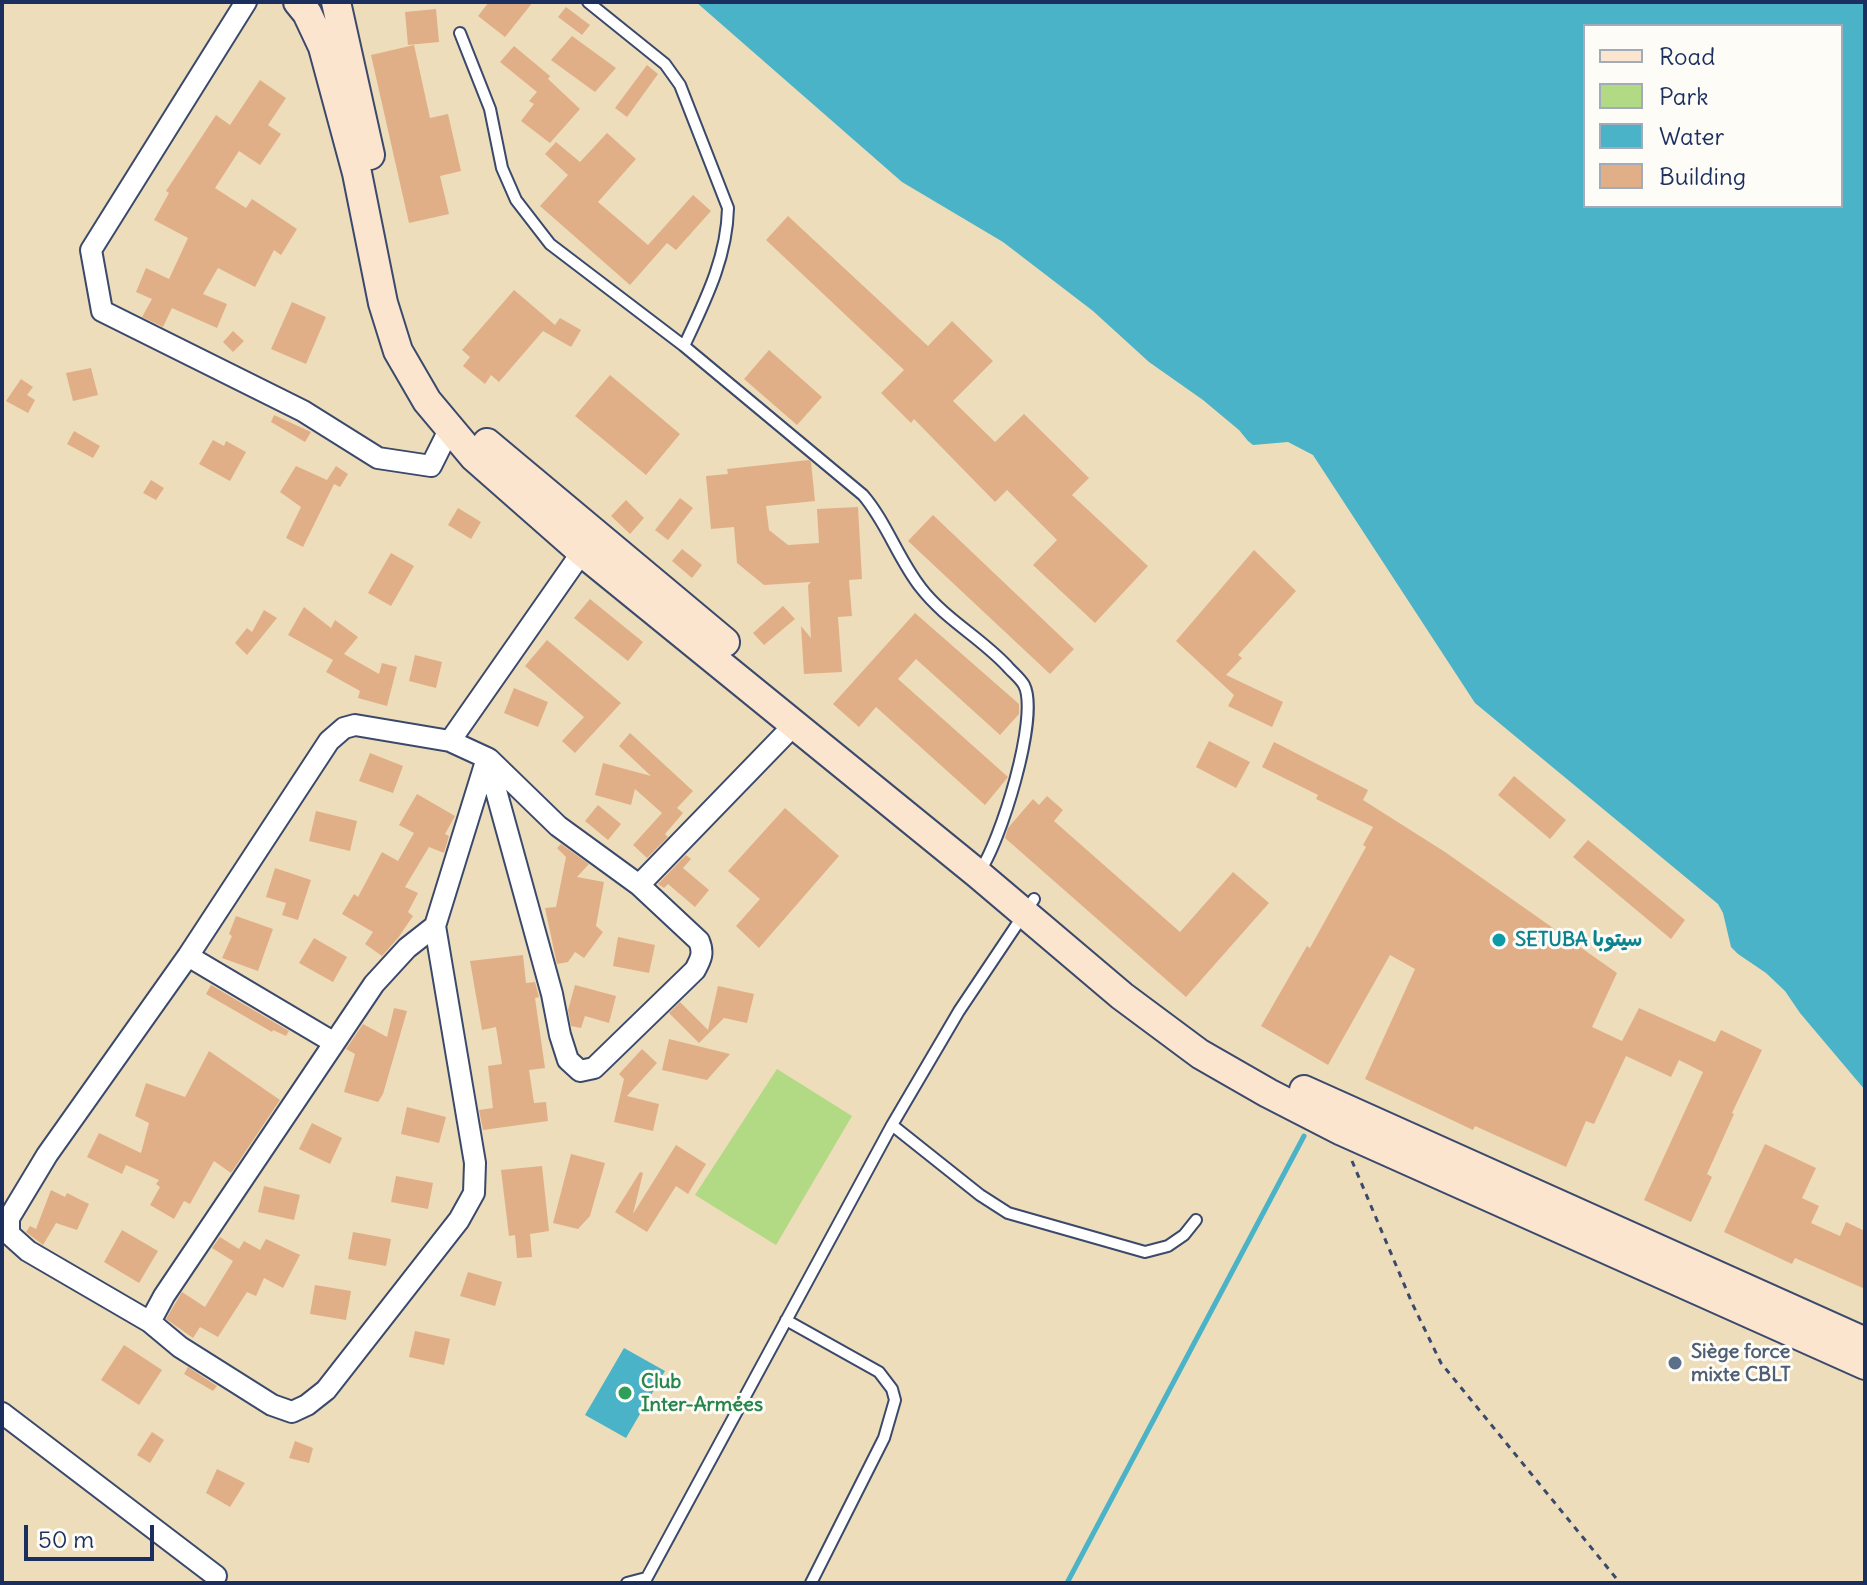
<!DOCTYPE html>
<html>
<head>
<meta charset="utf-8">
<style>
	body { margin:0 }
	#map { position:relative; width:1867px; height:1585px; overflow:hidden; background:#edddba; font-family:Delius,sans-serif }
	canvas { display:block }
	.frame { position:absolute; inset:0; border:4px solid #1b2f5e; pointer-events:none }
	.legend { position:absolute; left:1583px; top:24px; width:260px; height:184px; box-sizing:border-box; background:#fdfcf7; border:2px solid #a3aaba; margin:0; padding:10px 14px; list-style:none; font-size:24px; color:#1b2f5e }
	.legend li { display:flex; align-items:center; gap:16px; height:40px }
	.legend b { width:40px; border:2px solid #a3aaba }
	.scale { position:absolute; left:24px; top:1525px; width:130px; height:36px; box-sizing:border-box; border:4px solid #1b2f5e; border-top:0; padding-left:10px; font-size:24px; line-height:28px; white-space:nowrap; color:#1b2f5e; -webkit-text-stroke:6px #fdfcf7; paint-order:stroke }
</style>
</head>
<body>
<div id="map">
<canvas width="1867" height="1585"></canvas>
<div class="frame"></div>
<ul class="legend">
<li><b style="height:10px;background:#fce5cf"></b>Road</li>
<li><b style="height:22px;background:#b2d983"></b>Park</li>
<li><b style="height:22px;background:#4ab3c8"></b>Water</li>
<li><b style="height:22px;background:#e1af87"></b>Building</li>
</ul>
<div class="scale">50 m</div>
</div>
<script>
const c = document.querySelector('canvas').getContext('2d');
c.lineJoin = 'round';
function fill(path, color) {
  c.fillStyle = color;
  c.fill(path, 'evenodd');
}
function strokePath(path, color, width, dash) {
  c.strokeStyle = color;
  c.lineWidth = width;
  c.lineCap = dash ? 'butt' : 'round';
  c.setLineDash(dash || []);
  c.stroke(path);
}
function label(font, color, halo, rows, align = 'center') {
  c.font = font + ' Delius,"Playpen Sans Arabic",sans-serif';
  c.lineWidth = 6;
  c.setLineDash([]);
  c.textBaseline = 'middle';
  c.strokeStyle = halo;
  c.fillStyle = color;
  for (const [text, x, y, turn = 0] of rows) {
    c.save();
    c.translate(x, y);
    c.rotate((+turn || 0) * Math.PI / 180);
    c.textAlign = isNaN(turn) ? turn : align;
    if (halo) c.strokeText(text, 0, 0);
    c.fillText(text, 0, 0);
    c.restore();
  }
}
const green = new Path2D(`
	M777,1069L852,1116L776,1245L695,1195Z`);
const water = new Path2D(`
	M696,2H1865V1090L1800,1013L1785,991L1766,973L1738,954L1731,947L1723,913L1718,904L1475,703L1313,455L1288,442L1253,445L1248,441L1239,430L1203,400L1149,362L1093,311L1003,242L902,182ZM1585,26H1841V206H1585Z
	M624,1348L665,1371L626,1438L585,1415Z`);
const stream = new Path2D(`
	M1067,1583L1304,1136`);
const building = new Path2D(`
	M489,2H533L505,37L478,16Z
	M566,7L590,25L582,35L558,17Z
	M436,9L439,42L408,45L405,12Z
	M572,36L616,68L595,92L551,60Z
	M414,45L430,118L448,114L461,171L440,176L449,214L409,223L371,55Z
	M514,46L550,76L548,79L580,109L550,143L521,121L534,104L529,101L537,92L500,62Z
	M647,65L658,74L627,117L615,108Z
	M260,80L286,98L268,125L281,134L260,165L239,151L215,188L246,208L252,199L297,229L281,255L274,250L255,287L218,268L203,294L227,304L217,328L172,308L163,327L142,317L152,299L136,292L146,268L169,279L188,238L154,220L169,193L166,191L216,115L230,125Z
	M607,133L636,159L598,202L648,245L693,195L711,211L676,250L667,243L630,285L540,206L568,175L545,154L556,142L580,162Z
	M788,216L928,346L952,321L993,361L953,401L995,442L1024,414L1089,478L1072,495L1148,566L1095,623L1033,565L1057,540L1007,490L995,502L914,419L911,423L881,393L904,370L766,240Z
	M514,290L555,325L560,318L581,330L571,347L543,331L499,382L491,375L485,384L463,366L470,357L462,350Z
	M292,302L326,317L306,364L271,349Z
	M233,331L244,341L233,352L223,342Z
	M769,350L822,397L797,425L744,379Z
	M91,368L98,395L73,401L66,373Z
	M610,375L680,434L646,475L575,416Z
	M21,379L33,387L27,395L35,400L28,413L6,401Z
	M274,415L311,432L305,442L271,422Z
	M74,431L100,446L93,458L67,444Z
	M213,440L224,446L226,441L246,452L230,481L199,464Z
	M809,460L811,462L815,501L766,506L769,530L788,545L819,543L817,509L858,507L862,579L849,580L852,616L838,617L842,672L804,674L801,626L811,638L808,585L811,582L764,585L737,563L734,527L711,529L706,476L728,474L727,469Z
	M296,466L327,480L336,466L348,474L340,487L334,484L303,547L286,538L301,507L280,492Z
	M151,480L164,488L156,500L143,493Z
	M680,498L693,508L668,540L655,530Z
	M626,500L644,518L630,534L611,516Z
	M458,508L481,522L471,539L448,525Z
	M933,515L1074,649L1050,674L908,541Z
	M682,549L702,565L692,578L672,561Z
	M1254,550L1296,591L1238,655L1242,658L1226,675L1283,702L1272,727L1228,706L1234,695L1176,641Z
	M391,553L414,566L391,606L368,593Z
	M590,599L643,642L628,661L574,618Z
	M783,606L795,619L764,645L753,633Z
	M304,607L331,628L335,620L358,637L344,654L379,674L382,663L397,667L387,706L358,698L360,691L326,672L333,660L288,635Z
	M264,610L277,618L247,655L235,643L247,628L252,632Z
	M915,613L1019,704V714L1000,735L916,659L898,679L1008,777L985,805L876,707L859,727L833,704Z
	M547,640L621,703L575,753L562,741L584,717L525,666Z
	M415,655L442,662L436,688L409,681Z
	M514,688L548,702L538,727L504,713Z
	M630,733L693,791L677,808L683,813L665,834L668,837L647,858L633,845L662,813L635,789L631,805L595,795L603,763L651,776L619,746Z
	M1209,741L1250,762L1236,788L1196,767Z
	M1274,742L1368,790L1363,800L1445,852L1617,973L1592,1027L1622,1041L1639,1008L1715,1042L1721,1030L1762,1050L1732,1113L1734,1114L1707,1174L1712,1177L1691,1222L1644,1200L1703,1072L1679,1060L1671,1077L1626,1056L1594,1124L1586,1121L1566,1167L1475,1126L1473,1130L1365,1079L1415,969L1390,955L1328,1065L1261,1026L1307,946L1310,948L1366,847L1363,845L1373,827L1316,799L1318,795L1262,767Z
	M370,753L403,766L393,793L359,781Z
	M1514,776L1566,820L1550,839L1498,795Z
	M417,794L455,816L445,834L449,836L444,853L429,847L405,887L418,893L408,912L413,916L398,938L382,956L365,944L373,932L342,914L354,894L358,897L382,852L398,861L414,833L399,825Z
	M1047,796L1063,810L1054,821L1180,932L1233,872L1269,903L1186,997L1005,838L1008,828L1033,799L1039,805Z
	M598,805L621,824L608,840L585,821Z
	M785,808L839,856L759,948L736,926L760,899L728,871Z
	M316,811L357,821L350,851L309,841Z
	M1588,840L1685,920L1671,939L1573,857Z
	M561,844L589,864L577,877L604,882L596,926L603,932L584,958L575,952L568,962L557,964L545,908L556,907L566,857L557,848Z
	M686,855L691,859L683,868L709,890L695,907L668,884L664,888L658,884Z
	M275,868L311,880L298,920L282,915L286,903L266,897Z
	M236,916L273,929L258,971L222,958L232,936L229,934Z
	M618,937L655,945L649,973L613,966Z
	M314,938L347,957L333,982L299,963Z
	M523,955L526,983L535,982L539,997L535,998L545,1068L529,1070L534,1103L546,1102L548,1121L483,1130L479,1110L493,1108L488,1066L502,1064L496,1027L482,1030L470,961Z
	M211,985L289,1031L286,1036L273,1030L272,1032L206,994Z
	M575,985L616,996L609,1023L585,1016L581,1028L571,1026L568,1010Z
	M718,986L754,994L747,1023L724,1018L699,1043L669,1013L680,1002L708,1030Z
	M394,1008L407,1011L383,1094L378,1102L344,1092L355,1054L346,1049L363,1024L387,1037Z
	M669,1039L730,1054L707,1080L662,1070Z
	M642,1049L657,1063L627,1096L659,1104L653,1131L614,1122L624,1079L619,1074Z
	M209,1051L280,1100L231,1173L214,1161L190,1204L184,1201L174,1219L150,1205L160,1187L156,1184L159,1180L126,1165L122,1174L87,1157L99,1133L141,1153L149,1123L135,1116L146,1083L185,1097Z
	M407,1107L446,1117L439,1143L401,1134Z
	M312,1123L342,1138L330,1164L299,1149Z
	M1765,1144L1816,1168L1802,1198L1819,1206L1811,1223L1840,1236L1846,1222L1865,1231V1289L1795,1258L1792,1264L1724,1232Z
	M676,1145L706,1164L688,1194L676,1186L647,1232L615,1212L640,1172L643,1173L633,1214Z
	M571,1154L605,1163L590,1216L578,1229L553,1223Z
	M542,1166L549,1231L530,1234L532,1257L517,1258L515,1235L509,1236L501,1170Z
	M396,1176L433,1183L428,1209L391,1202Z
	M264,1186L300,1195L294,1220L258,1212Z
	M51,1190L65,1197L67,1193L89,1204L77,1230L56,1223L43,1245L26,1232L30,1226L36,1229Z
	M122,1230L158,1251L139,1283L104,1262Z
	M353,1232L391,1239L386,1266L348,1259Z
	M220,1237L239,1249L244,1241L260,1250L266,1239L300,1255L283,1288L264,1278L256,1296L247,1292L218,1337L200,1327L193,1338L166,1319L182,1292L205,1307L233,1261L212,1248Z
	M468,1272L502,1282L495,1306L460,1296Z
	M315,1285L351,1291L346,1320L310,1314Z
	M415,1331L450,1339L444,1365L409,1357Z
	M124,1345L162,1370L139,1405L101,1380Z
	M188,1367L217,1386L213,1391L184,1374Z
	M152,1432L164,1440L150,1463L137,1455Z
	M295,1441L313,1448L309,1463L289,1458Z
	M217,1469L245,1483L230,1507L206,1493Z`);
const path = new Path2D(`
	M1352,1161L1412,1303L1441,1363L1620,1583`);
const lane = new Path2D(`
	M588,2L665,64L680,85L728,208C727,258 705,301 684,346
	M460,33L490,109L502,168L516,200L550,244L684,346L863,495C887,523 898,559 921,588C945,619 981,638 1007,666C1012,672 1020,678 1024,685C1040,716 1000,844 979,872
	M892,1125L980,1195L1008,1213L1145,1252L1168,1246L1184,1235L1196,1220
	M786,1320L879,1372L892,1389L895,1400L884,1438L811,1583
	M627,1583L646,1578
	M644,1583L892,1125L959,1011L1034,899`);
const street = new Path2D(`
	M246,2L91,250L102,311L303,411L378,458L431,466L449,430
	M487,758L552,994L560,1035L568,1060L580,1071L594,1068L695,970C701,959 704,953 699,941L639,885
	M489,759L558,826L639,885L794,725
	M435,926L407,948L374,984L164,1296L150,1322L180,1347L272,1405L292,1412L307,1405L326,1390L459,1220L474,1193L475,1163L435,926L487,758L450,741L582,552
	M188,956L333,1042
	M150,1322L28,1251L9,1234V1218L47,1155L188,956L329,741L344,728L355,725L450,741
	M2,1413L216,1576`);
const secondary = new Path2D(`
	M298,2L307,13L323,47L357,173L383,303L398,351L427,401L474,457L582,552L978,874L1122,996L1200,1054L1268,1093L1342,1131L1865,1365
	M336,2L370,155
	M487,443L725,642
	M1304,1090L1865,1342`);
const markers = [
	[1499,940,8,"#0f9aa8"],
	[1675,1363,8,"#5c6f8a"],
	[625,1393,8,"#2e9e5b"]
];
const cultureNames = [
	["SETUBA سيتوبا",1515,940]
];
const serviceNames = [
	["Siège force",1691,1352],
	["mixte CBLT",1691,1375]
];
const leisureNames = [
	["Club",641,1382],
	["Inter-Armées",641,1405]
];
fill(green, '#b2d983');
fill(water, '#4ab3c8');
strokePath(stream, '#4ab3c8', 5);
fill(building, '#e1af87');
strokePath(lane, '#3a496c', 14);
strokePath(street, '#3a496c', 24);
strokePath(secondary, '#3a496c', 32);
strokePath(path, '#3a496c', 3, [6, 6]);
strokePath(lane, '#fff', 10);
strokePath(street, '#fff', 20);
strokePath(secondary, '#fce5cf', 28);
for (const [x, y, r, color] of markers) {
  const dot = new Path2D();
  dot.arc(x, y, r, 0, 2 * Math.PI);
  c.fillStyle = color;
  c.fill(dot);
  strokePath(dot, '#fdfcf7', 3);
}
label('bold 20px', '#0d838f', '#fdfcf7', cultureNames, 'left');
label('bold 20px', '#4e5e75', '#fdfcf7', serviceNames, 'left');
label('bold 20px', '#27864d', '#fdfcf7', leisureNames, 'left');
</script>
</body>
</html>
